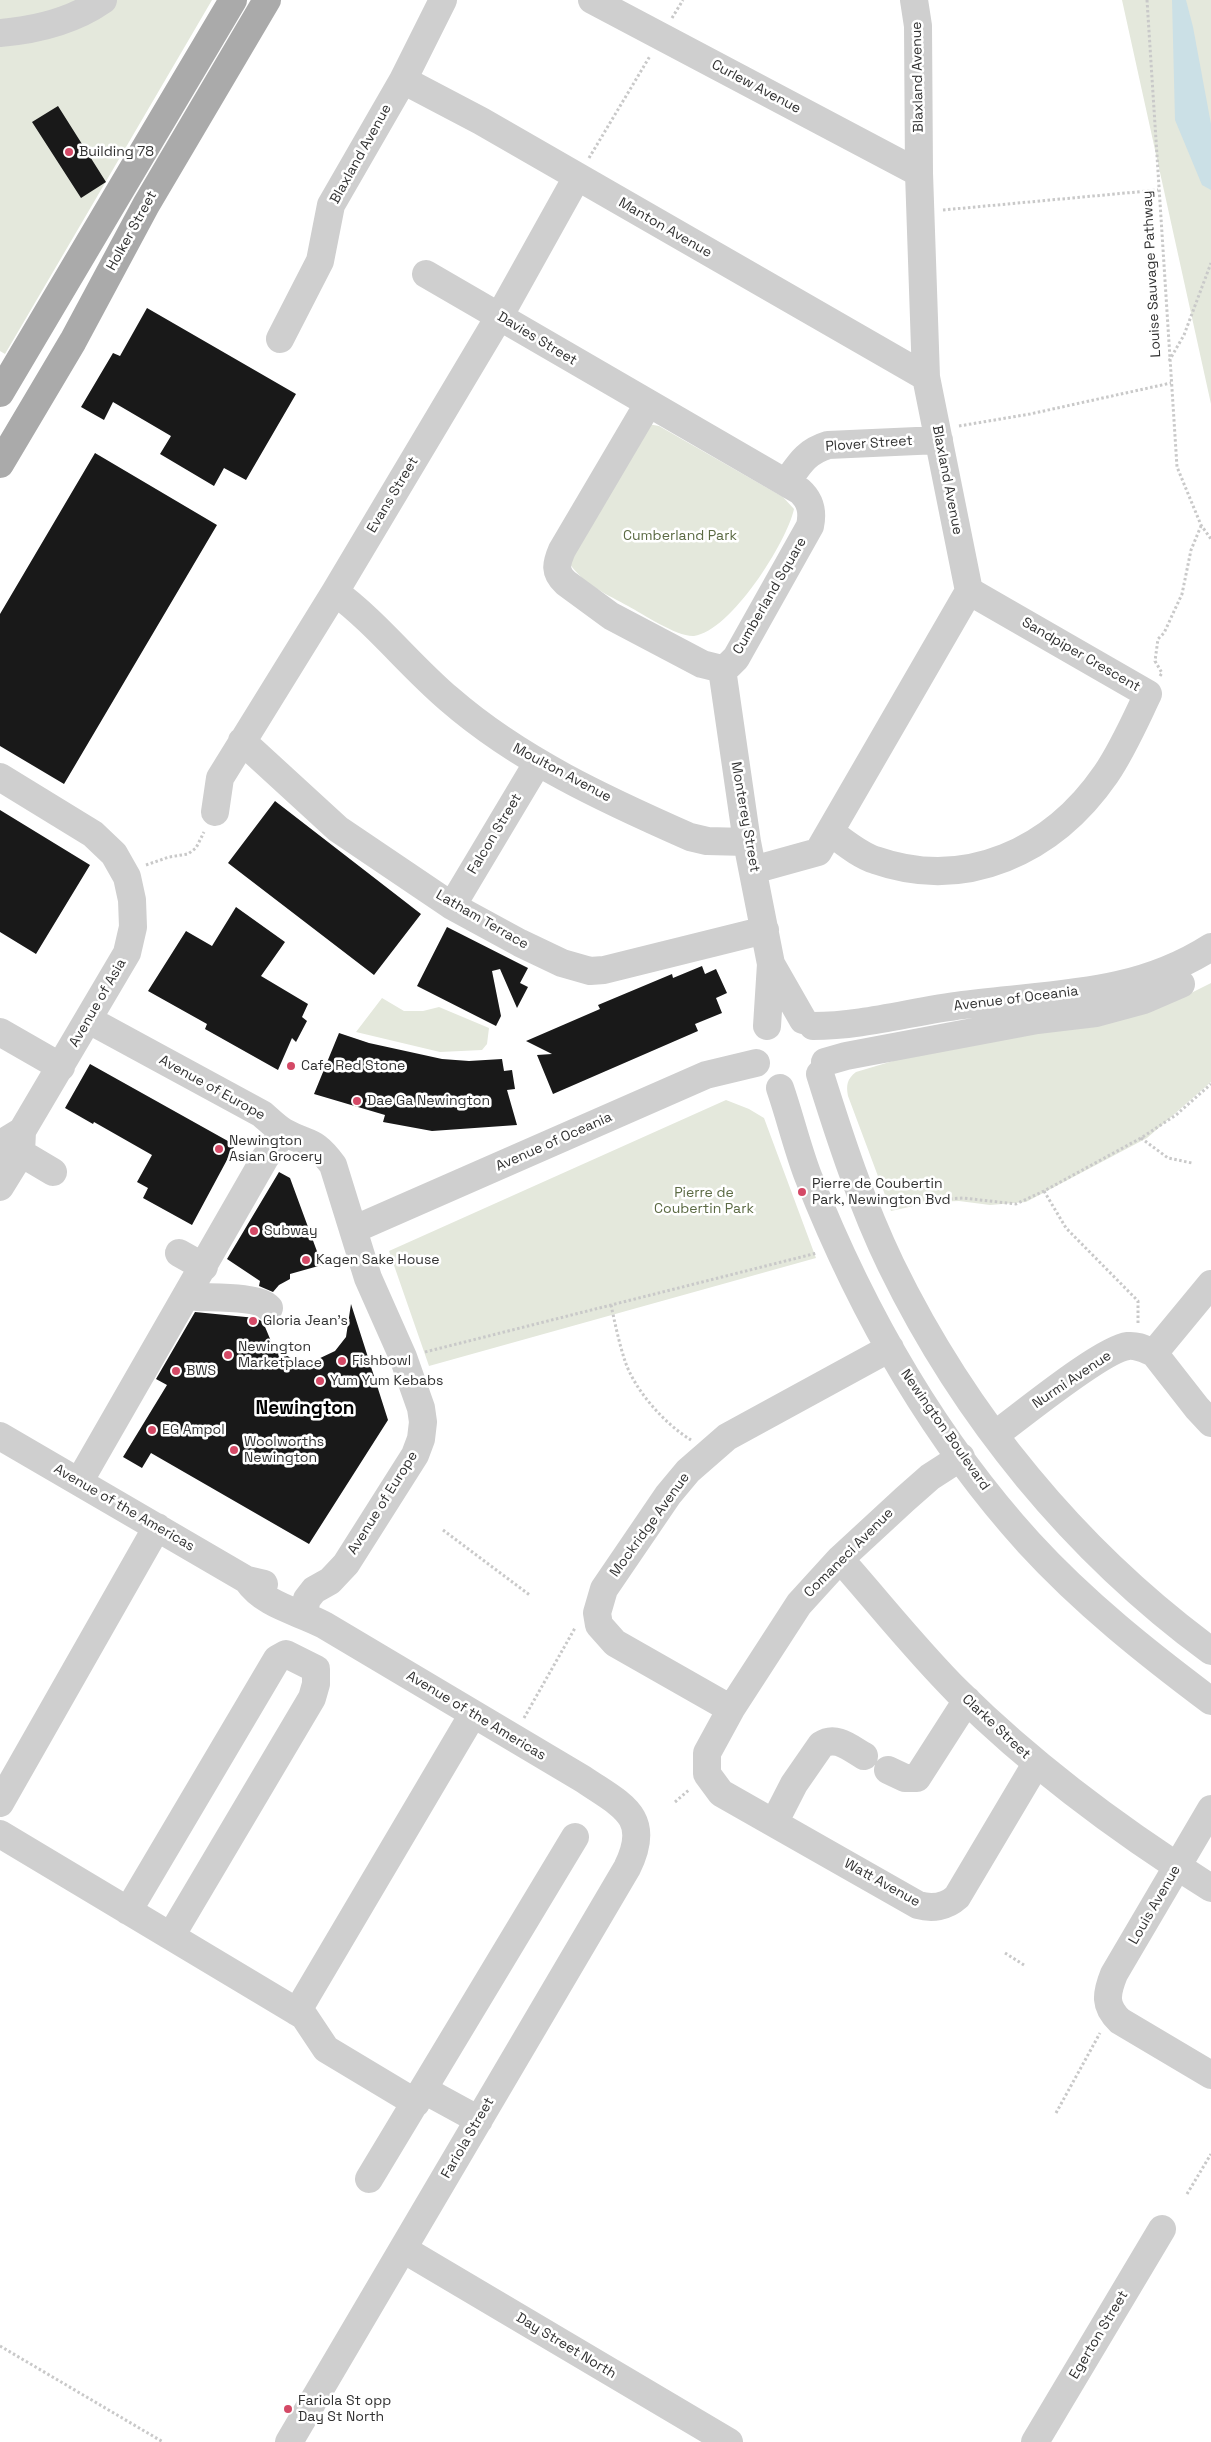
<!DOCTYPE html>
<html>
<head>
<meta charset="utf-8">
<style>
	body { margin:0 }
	canvas { display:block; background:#fff }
</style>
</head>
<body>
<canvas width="1211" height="2442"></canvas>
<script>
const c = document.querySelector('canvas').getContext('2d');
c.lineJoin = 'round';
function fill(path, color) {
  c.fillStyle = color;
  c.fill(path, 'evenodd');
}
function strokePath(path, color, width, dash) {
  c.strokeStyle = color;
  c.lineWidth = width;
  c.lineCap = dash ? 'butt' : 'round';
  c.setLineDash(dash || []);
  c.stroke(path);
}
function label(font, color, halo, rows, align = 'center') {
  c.font = font + ' "Space Grotesk",sans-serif';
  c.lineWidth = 5;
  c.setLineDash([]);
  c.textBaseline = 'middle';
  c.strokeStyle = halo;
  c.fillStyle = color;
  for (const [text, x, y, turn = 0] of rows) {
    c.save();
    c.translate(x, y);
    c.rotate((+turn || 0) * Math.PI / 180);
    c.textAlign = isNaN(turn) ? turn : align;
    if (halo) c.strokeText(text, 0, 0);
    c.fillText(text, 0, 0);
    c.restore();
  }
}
const green = new Path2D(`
	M0,0H212L5,354L0,351Z
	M1122,0H1211V404Z
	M648,424L659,426L783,497L794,509C787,542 731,631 694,636C677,637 643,614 628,606C608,595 583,584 570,564L575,547Z
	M1211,983V1082L1147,1138L1026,1202L990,1205L959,1201L932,1202L891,1211L848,1096C846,1085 847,1079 856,1072L967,1039L1183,997Z
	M382,998L404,1011H423L439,1007L489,1028L487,1044L482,1050L440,1052L356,1032Z
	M726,1100L749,1109L764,1118L816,1258L429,1366L389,1251Z`);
const water = new Path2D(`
	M1172,0H1186L1193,27L1211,124V190L1202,185L1175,120Z`);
const building = new Path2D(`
	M58,106L106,182L81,198L32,122Z
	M147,308L296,394L246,480L224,468L214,486L160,454L171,436L113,402L104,420L81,407L113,353L120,356Z
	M95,453L217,525L64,784L0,746V614Z
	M275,801L421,914L374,975L228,863Z
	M0,810L90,865L36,954L0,932Z
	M236,907L285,942L261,976L308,1004L302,1017L307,1021L296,1042L292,1038L278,1070L205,1029L207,1024L148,991L186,931L212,946Z
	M447,927L528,968L520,983L528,987L517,1008L500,969L492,971L501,1016L496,1026L417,986Z
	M702,966L705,974L716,969L727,993L716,998L722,1013L695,1024L698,1031L553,1094L537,1055L552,1054L526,1041L600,1009L598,1005L672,974L673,978Z
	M339,1033L369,1043L442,1059L469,1061L502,1059L504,1071L512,1070L515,1089L507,1090L517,1125L432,1131L383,1122L385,1115L314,1094Z
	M90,1064L235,1145L192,1225L143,1198L148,1188L137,1182L152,1155L94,1122L93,1124L65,1108Z
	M279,1172L290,1178L322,1265L290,1274V1279L279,1285L273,1292L259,1286L260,1281L227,1259Z
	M351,1304L388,1420L309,1544L151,1453L142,1468L123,1457L167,1385L156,1379L195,1312L256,1318L263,1322L273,1346L292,1359L316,1360L335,1351L346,1337Z`);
const path = new Path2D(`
	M1147,0L1177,467L1201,525L1211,539
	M672,18L683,0
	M589,158L650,56
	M943,210L1158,190
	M1169,361L1184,335L1211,263
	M959,426L1030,414L1171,383
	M1160,676L1162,673L1155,661L1158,639L1164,633L1182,594L1191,550L1201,526
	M146,865L169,857L188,854L196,848L204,832
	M1141,1138L1168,1158L1192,1163
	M1044,1191L1066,1228L1138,1301V1324
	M891,1208L916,1201L963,1198L1016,1204L1044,1191L1141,1138L1176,1115L1211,1084
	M611,1305C615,1323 619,1343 625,1361C635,1391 665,1424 691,1440
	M425,1352L817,1253
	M443,1530L531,1596
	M524,1718L575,1628
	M675,1802L690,1789
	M1005,1953L1024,1965
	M1056,2113L1100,2033
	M1187,2194L1211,2154
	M0,2346L163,2442`);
const minor = new Path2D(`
	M592,0L919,173
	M0,33C36,30 73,21 103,0
	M403,80L481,121L926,377
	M426,274L800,491C811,501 813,512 810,526L736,658L729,665L722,669L702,664L611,616L566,583C554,572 556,564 562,550L648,404
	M280,339L320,261L331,205L403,80L443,0
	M786,483C799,465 805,452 828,445L939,440
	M335,592C377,623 409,665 449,699C519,760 606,800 690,837L707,841L747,842
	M722,669L747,842L771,964L767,1026
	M242,741L338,829L452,906L520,943L562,963L590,971L604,970L765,930
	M0,777L93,834L114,854L127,877L132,900L133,927L127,953L22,1131L4,1142L0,1147
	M215,812L220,778L335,592L499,317L577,177
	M830,832C843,841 859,855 875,860C966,892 1053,851 1106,774C1123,749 1135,721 1148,694L969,591
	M753,870L818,852L969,591L926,377L919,173L918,26L914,0
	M452,906L538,762
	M771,964L803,1020
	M89,1020L262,1114C269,1120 277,1128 284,1132C309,1146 313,1138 333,1165L368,1278L403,1357L421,1408L423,1422L421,1439L415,1455L346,1564L330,1581L314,1590L307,1599L303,1614
	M813,1026C864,1026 913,1011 963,1005C1051,993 1133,997 1211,947
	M0,1032L61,1067
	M825,1062L846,1056L1037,1020L1096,1013L1144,1000L1181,984
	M820,1074C840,1138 862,1205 891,1265C965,1417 1075,1551 1211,1651
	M780,1088C790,1117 797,1147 808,1176C860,1308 933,1437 1029,1543C1084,1603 1147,1653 1211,1701
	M21,1153L53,1172
	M0,1187L21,1153L22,1131
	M355,1229L706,1075L756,1063
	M179,1253L204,1267
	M197,1297C214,1298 258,1296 269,1308
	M1154,1353L1197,1408L1211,1423
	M996,1434C1021,1416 1102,1349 1128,1346C1138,1345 1146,1350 1154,1353L1211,1284
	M0,1436L247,1580L264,1584
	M961,1457L930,1477L905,1499L840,1559L799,1604L731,1709L707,1753V1774L721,1793L918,1905C932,1909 946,1907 957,1897L1036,1764
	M79,1482L265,1158L284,1132
	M840,1559C879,1603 916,1650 958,1692C1034,1767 1120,1831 1211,1888
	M247,1580C265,1606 298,1611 324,1625L583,1779C621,1805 653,1816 627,1868L289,2442
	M731,1709L615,1643L599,1625L597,1613L604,1589L668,1495L688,1471L727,1437L890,1348
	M888,1770L905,1778H917L967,1700
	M0,1803L157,1527
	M1211,1809L1114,1974C1106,1994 1104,2006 1120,2021L1211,2075
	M774,1823L794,1784L821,1745C836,1735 850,1748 864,1756
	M0,1834L304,2016L326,2049L416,2103
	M128,1911L277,1659L286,1654L316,1669V1684L312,1698L171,1936
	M297,2012L473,1714
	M424,2090L479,2120
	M369,2179L575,1837
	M403,2249L729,2442
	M1035,2442L1162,2229`);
const major = new Path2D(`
	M0,393L233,0
	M0,464L73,341L146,205L267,0`);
const markers = [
	[69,152,5,"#d44966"],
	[291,1066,5,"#d44966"],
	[357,1101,5,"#d44966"],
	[219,1149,5,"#d44966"],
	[802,1192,5,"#d44966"],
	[254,1231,5,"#d44966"],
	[306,1260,5,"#d44966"],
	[253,1321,5,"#d44966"],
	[228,1355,5,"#d44966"],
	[342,1361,5,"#d44966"],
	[176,1371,5,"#d44966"],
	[320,1381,5,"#d44966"],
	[152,1430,5,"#d44966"],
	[234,1450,5,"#d44966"],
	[288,2409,5,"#d44966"]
];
const streetNames = [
	["Blaxland Avenue",918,77,-91],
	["Curlew Avenue",756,87,28],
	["Blaxland Avenue",361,154,-61],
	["Manton Avenue",665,228,30],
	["Holker Street",132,231,-61],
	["Louise Sauvage Pathway",1152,274,-93],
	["Davies Street",537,339,31],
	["Plover Street",869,444,-4],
	["Blaxland Avenue",947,480,79],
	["Evans Street",393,495,-59],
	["Cumberland Square",770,596,-60],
	["Sandpiper Crescent",1081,655,30],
	["Moulton Avenue",562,773,28],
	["Monterey Street",745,817,80],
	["Falcon Street",495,834,-59],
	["Latham Terrace",482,920,30],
	["Avenue of Oceania",1016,999,-7],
	["Avenue of Asia",98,1003,-60],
	["Avenue of Europe",212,1088,29],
	["Avenue of Oceania",554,1142,-24],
	["Nurmi Avenue",1072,1380,-34],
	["Newington Boulevard",945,1430,55],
	["Avenue of Europe",383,1503,-58],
	["Avenue of the Americas",124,1508,30],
	["Mockridge Avenue",650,1525,-54],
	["Comaneci Avenue",849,1553,-45],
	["Avenue of the Americas",476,1716,31],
	["Clarke Street",996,1727,43],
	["Watt Avenue",882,1883,29],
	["Louis Avenue",1155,1905,-60],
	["Fariola Street",468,2138,-60],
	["Egerton Street",1099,2335,-59],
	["Day Street North",566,2346,31]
];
const poiNames = [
	["Building 78",79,152],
	["Cafe Red Stone",301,1066],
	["Dae Ga Newington",367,1101],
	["Newington",229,1141],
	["Asian Grocery",229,1157],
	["Pierre de Coubertin",812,1184],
	["Park, Newington Bvd",812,1200],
	["Subway",264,1231],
	["Kagen Sake House",316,1260],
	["Gloria Jean's",263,1321],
	["Newington",238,1347],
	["Marketplace",238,1363],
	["Fishbowl",352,1361],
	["BWS",186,1371],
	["Yum Yum Kebabs",330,1381],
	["EG Ampol",162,1430],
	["Woolworths",244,1442],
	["Newington",244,1458],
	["Fariola St opp",298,2401],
	["Day St North",298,2417]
];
const parkNames = [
	["Cumberland Park",680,536],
	["Pierre de",704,1193],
	["Coubertin Park",704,1209]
];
const districtNames = [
	["Newington",305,1409]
];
fill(green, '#e4e8dc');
fill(water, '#cbe0e6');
fill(building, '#191919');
strokePath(path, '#c9c9c9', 3, [2.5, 2.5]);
strokePath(minor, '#cfcfcf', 28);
strokePath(major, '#aaa', 28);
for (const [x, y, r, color] of markers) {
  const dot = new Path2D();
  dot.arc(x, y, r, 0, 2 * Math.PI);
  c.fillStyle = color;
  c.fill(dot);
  strokePath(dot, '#fff', 2);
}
label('14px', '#323232', '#fff', streetNames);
label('14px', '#323232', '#fff', poiNames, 'left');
label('14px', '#5b6a43', '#fff', parkNames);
label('bold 19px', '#000', '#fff', districtNames);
</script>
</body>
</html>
